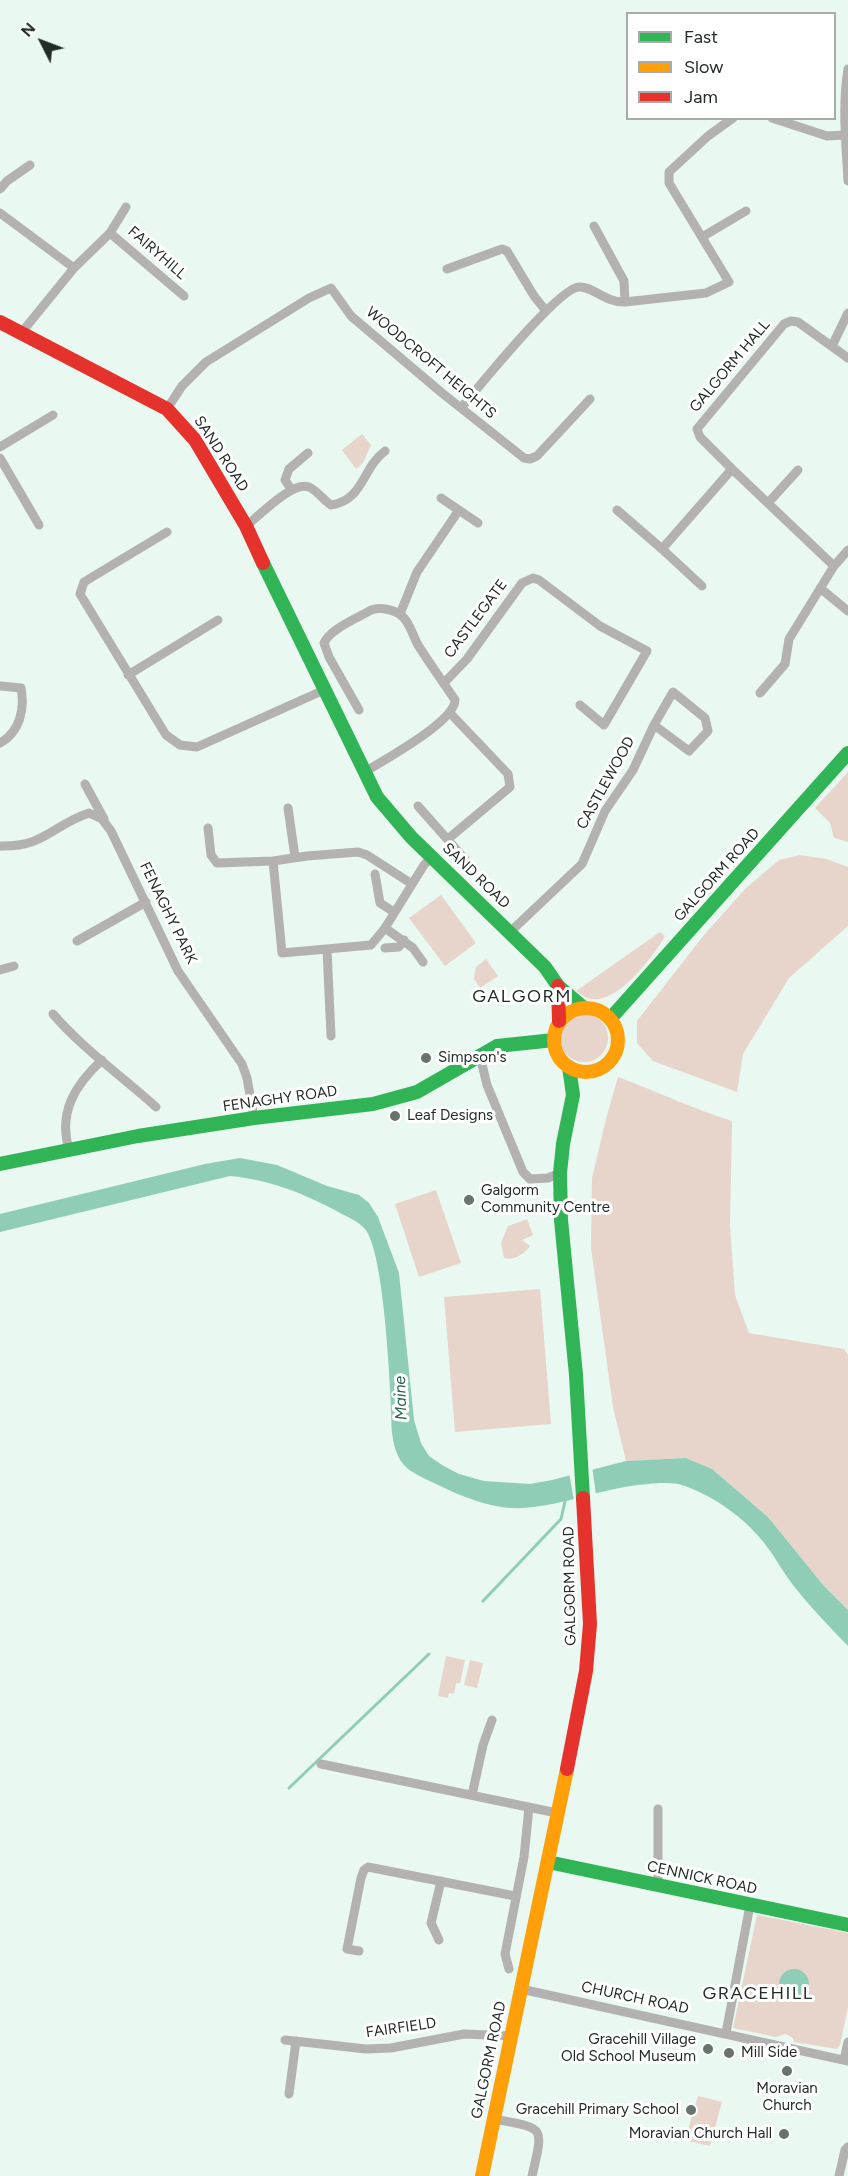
<!DOCTYPE html>
<html>
<head>
<meta charset="utf-8">
<style>
	body { margin:0 }
	#map { position:relative; width:848px; height:2176px; overflow:hidden; background:#e9f8f1; font-family:Figtree,sans-serif }
	canvas { display:block }
	.legend { position:absolute; left:626px; top:12px; width:210px; height:108px; box-sizing:border-box; background:#fff; border:2px solid #a7aba9; margin:0; padding:8px 10px; list-style:none; font-size:18px; color:#222c28 }
	.legend li { display:flex; align-items:center; gap:12px; height:30px }
	.legend b { width:30px; border:2px solid #a7aba9 }
	.north { position:absolute; left:12px; top:12px; width:60px; height:60px; -webkit-text-stroke:4px #fff; paint-order:stroke; rotate:312deg; font-size:16px; font-weight:700; line-height:24px; text-align:center; color:#222c28 }
	.north::after { content:''; display:block; margin:auto; width:21px; height:27px; background:#222c28; clip-path:polygon(50% 0,100% 100%,50% 72%,0 100%) }
</style>
</head>
<body>
<div id="map">
<canvas width="848" height="2176"></canvas>
<ul class="legend">
<li><b style="height:8px;background:#30b455"></b>Fast</li>
<li><b style="height:8px;background:#ff9f0a"></b>Slow</li>
<li><b style="height:8px;background:#e5322d"></b>Jam</li>
</ul>
<div class="north">N</div>
</div>
<script>
const c = document.querySelector('canvas').getContext('2d');
c.lineJoin = 'round';
function fill(path, color) {
  c.fillStyle = color;
  c.fill(path, 'evenodd');
}
function strokePath(path, color, width, dash) {
  c.strokeStyle = color;
  c.lineWidth = width;
  c.lineCap = dash ? 'butt' : 'round';
  c.setLineDash(dash || []);
  c.stroke(path);
}
function label(font, color, halo, rows, align = 'center') {
  c.font = font + ' Figtree,sans-serif';
  c.lineWidth = 6;
  c.setLineDash([]);
  c.textBaseline = 'middle';
  c.strokeStyle = halo;
  c.fillStyle = color;
  for (const [text, x, y, turn = 0] of rows) {
    c.save();
    c.translate(x, y);
    c.rotate((+turn || 0) * Math.PI / 180);
    c.textAlign = isNaN(turn) ? turn : align;
    if (halo) c.strokeText(text, 0, 0);
    c.fillText(text, 0, 0);
    c.restore();
  }
}
const green = new Path2D(`
	M362,434L371,445L363,463L356,469L342,450Z
	M848,772V842L834,838L830,823L815,808Z
	M800,855L826,859L848,867V926L789,978L743,1054L737,1092L653,1061L637,1043V1021L704,935L746,888L779,860Z
	M441,895L476,943L445,966L409,918Z
	M660,932L665,936C654,956 619,1002 593,999C586,999 581,994 576,991Z
	M486,959L498,976L480,988L474,979L476,967Z
	M560 1038a24 24 0 1 1 48 0a24 24 0 1 1-48 0Z
	M618,1077C656,1091 693,1109 732,1121L730,1226L735,1295L749,1333L844,1349L848,1355V1610L824,1586L768,1517L712,1469L686,1458L626,1461L613,1407L591,1248L592,1178L606,1119Z
	M436,1190L461,1263L419,1277L395,1204Z
	M527,1219L533,1235L522,1240L530,1246C524,1254 514,1261 504,1258L501,1243L508,1226Z
	M540,1289L551,1424L455,1432L444,1297Z
	M446,1656L465,1660L460,1683H456L454,1694L449,1693L448,1698L438,1696Z
	M470,1660L483,1663L477,1688L464,1685Z
	M757,1915L848,1933V2007L840,2045L837,2049L794,2042L793,2038L786,2034L776,2037L733,2028Z
	M698,2096L722,2102L710,2146L685,2140Z`);
const water = new Path2D(`
	M240,1158L277,1165L327,1186L359,1195L369,1203L378,1217L399,1273L414,1420L421,1443L429,1456L442,1465L459,1474L484,1481L530,1484L552,1480L626,1461L686,1458L712,1469L768,1517L824,1586L848,1610V1646C829,1626 810,1607 793,1585C783,1572 775,1557 765,1544C745,1518 715,1497 685,1486C674,1482 660,1483 648,1484C606,1487 566,1505 523,1508C494,1510 463,1497 436,1484C407,1470 397,1467 392,1433C391,1397 385,1253 365,1229C359,1222 350,1218 342,1214C306,1194 271,1180 230,1176L0,1232V1214L205,1164Z
	M779 1984a15 15 0 1 1 30 0a15 15 0 1 1-30 0Z`);
const pier = new Path2D(`
	M592,1466L596,1495L574,1501L569,1472Z`);
const stream = new Path2D(`
	M483,1601L561,1519L566,1497
	M289,1788L429,1654`);
const street = new Path2D(`
	M848,69C842,105 846,144 848,181
	M772,118L827,136L845,135
	M0,189L7,181L30,165
	M0,213L74,268
	M594,226L624,281L625,302
	M110,233L184,296
	M702,237L746,211
	M447,269L502,249L507,251L534,296L546,311
	M22,332L74,268L110,233L126,207
	M832,346L848,313
	M461,408C478,388 558,288 579,287C593,286 605,303 625,302L706,293L729,282L669,183V172L708,136L733,118
	M167,409L182,386L206,362L309,298L331,288L351,316L442,393L524,458L530,459L537,456L590,399
	M0,447L53,415
	M0,458L39,525
	M291,489L285,480L289,469L308,453
	M441,498L478,523
	M768,503L798,470
	M617,510L662,549L732,469
	M246,526C259,516 292,481 309,487C318,491 323,500 331,505C364,500 362,468 385,451
	M167,532L84,582L80,594L166,735L180,745L197,747L324,690
	M662,549L702,586
	M834,566L732,469L700,437L697,429L784,324L791,321L798,322L848,358
	M820,588L848,611
	M400,614L417,572L459,510
	M128,675L218,620
	M444,683L467,659L522,583L533,578L539,580L600,626L647,651L604,725L580,705
	M0,686L21,688C25,709 20,732 0,743
	M760,693L785,664L789,639L834,566L848,550
	M359,710L329,657L324,643C330,629 358,618 371,610C380,607 394,609 402,616C410,623 413,636 418,645C430,664 443,682 455,700C455,722 383,760 365,772
	M85,784L104,819
	M418,806L470,865
	M288,808L295,857
	M208,828L211,855L217,863L273,861L307,856L358,852L367,855L412,884
	M448,839L510,787L508,774L450,713
	M0,846C45,847 51,826 89,813L102,819L111,831L178,971L242,1064L247,1078L254,1118
	M273,861L282,953L371,945L385,928L424,865L432,857
	M375,874L380,903L394,912
	M385,928L413,948L423,962
	M510,932L582,864L605,811L633,770L654,725L673,692L705,718L708,731L689,751L654,725
	M77,941L146,902
	M385,948L399,947L404,940
	M327,949L331,1036
	M0,970L14,966
	M53,1014C83,1049 122,1076 156,1107
	M480,1056L487,1085L523,1172L530,1179L548,1178L560,1173
	M69,1150C58,1112 75,1085 102,1060
	M321,1764L557,1813
	M472,1795L483,1745L492,1720
	M658,1809V1886
	M439,1940L431,1923L441,1881
	M359,1951L347,1949L361,1878L364,1870L368,1867L515,1896
	M509,1969L505,1954L524,1857L529,1807
	M521,1989L848,2061
	M726,2033L750,1905
	M285,2040L366,2049L391,2048L464,2034L511,2036
	M844,2060L848,2042
	M289,2094L296,2041
	M494,2119C545,2129 544,2124 532,2176
	M839,2176L845,2150L848,2147`);
const fast = new Path2D(`
	M263,563L377,797L411,837L545,967L558,986L584,1008
	M610,1019L848,753
	M569,1067L573,1095L563,1144L560,1173L561,1220L576,1375L583,1498
	M0,1164L138,1136L254,1118L373,1104L417,1092L497,1046L554,1040
	M548,1862L848,1925`);
const slow = new Path2D(`
	M554 1040a32 32 0 1 1 64 0a32 32 0 1 1-64 0Z
	M482,2176L567,1769`);
const jam = new Path2D(`
	M0,322L167,409L195,440L246,526L263,563
	M558,986L559,1021
	M567,1769L586,1671L590,1624L583,1498`);
const markers = [
	[426,1058,6,"#68736e"],
	[395,1116,6,"#68736e"],
	[469,1200,6,"#68736e"],
	[708,2049,6,"#68736e"],
	[729,2053,6,"#68736e"],
	[787,2071,6,"#68736e"],
	[691,2110,6,"#68736e"],
	[784,2134,6,"#68736e"]
];
const streetNames = [
	["FAIRYHILL",157,253,41],
	["WOODCROFT HEIGHTS",431,363,40],
	["GALGORM HALL",730,366,-50],
	["SAND ROAD",221,454,57],
	["CASTLEGATE",476,619,-53],
	["CASTLEWOOD",606,783,-61],
	["GALGORM ROAD",717,875,-48],
	["SAND ROAD",476,876,44],
	["FENAGHY PARK",168,913,64],
	["FENAGHY ROAD",280,1099,-8],
	["GALGORM ROAD",570,1586,-91],
	["CENNICK ROAD",702,1878,12],
	["CHURCH ROAD",635,1998,12],
	["FAIRFIELD",401,2028,-8],
	["GALGORM ROAD",489,2060,-78]
];
const poiNames = [
	["Simpson's",438,1058],
	["Leaf Designs",407,1116],
	["Galgorm",481,1191],
	["Community Centre",481,1208],
	["Gracehill Village",696,2040,"right"],
	["Old School Museum",696,2057,"right"],
	["Mill Side",741,2053],
	["Moravian",787,2089,"center"],
	["Church",787,2106,"center"],
	["Gracehill Primary School",679,2110,"right"],
	["Moravian Church Hall",772,2134,"right"]
];
const waterNames = [
	["Maine",401,1398,-92]
];
const quarterNames = [
	["GALGORM",522,997],
	["GRACEHILL",758,1994]
];
fill(green, '#e7d4ca');
fill(water, '#90cdb6');
fill(pier, '#e9f8f1');
strokePath(stream, '#90cdb6', 3);
strokePath(street, '#b3b2b0', 9);
strokePath(fast, '#30b455', 14);
strokePath(slow, '#ff9f0a', 14);
strokePath(jam, '#e5322d', 14);
for (const [x, y, r, color] of markers) {
  const dot = new Path2D();
  dot.arc(x, y, r, 0, 2 * Math.PI);
  c.fillStyle = color;
  c.fill(dot);
  strokePath(dot, '#fff', 2);
}
label('15px', '#222c28', '#fff', streetNames);
label('15px', '#222c28', '#fff', poiNames, 'left');
label('italic 16px', '#26644f', '#fff', waterNames);
c.letterSpacing = '1.5px';
label('18px', '#222c28', '#fff', quarterNames);
c.letterSpacing = '0px';
</script>
</body>
</html>
